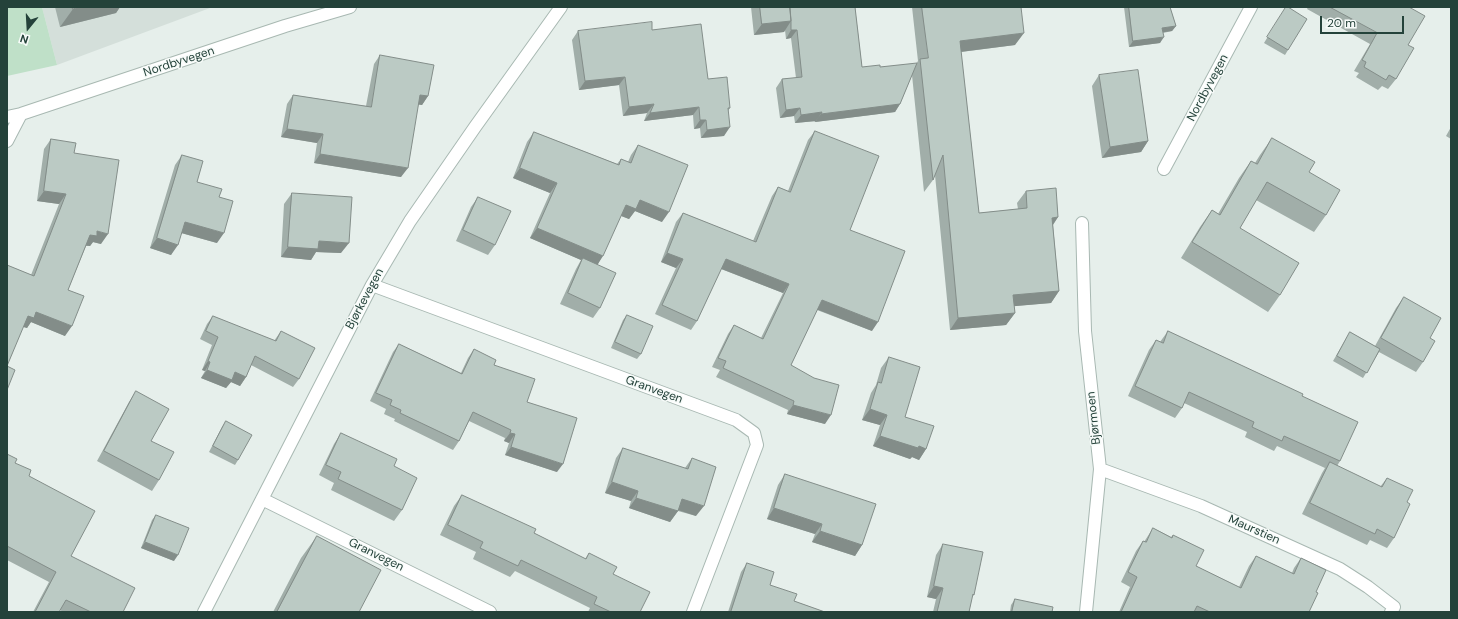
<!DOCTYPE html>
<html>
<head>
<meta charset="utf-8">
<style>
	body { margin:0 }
	#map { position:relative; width:1458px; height:619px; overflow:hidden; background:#e6efeb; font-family:"DM Sans",sans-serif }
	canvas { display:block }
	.frame { position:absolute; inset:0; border:8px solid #24423a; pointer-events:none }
	.north { position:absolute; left:8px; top:8px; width:40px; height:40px; -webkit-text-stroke:3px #f7fbf9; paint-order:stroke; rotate:198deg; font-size:11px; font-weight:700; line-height:16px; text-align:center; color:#24423a }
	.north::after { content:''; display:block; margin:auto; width:14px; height:18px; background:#24423a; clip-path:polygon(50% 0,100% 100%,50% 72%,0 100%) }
	.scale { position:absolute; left:1320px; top:16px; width:84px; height:18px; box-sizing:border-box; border:2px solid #24423a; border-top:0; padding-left:5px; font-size:12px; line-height:14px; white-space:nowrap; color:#24423a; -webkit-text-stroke:3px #f7fbf9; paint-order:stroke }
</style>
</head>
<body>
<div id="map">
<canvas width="1458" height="619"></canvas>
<div class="frame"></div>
<div class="north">N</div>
<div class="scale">20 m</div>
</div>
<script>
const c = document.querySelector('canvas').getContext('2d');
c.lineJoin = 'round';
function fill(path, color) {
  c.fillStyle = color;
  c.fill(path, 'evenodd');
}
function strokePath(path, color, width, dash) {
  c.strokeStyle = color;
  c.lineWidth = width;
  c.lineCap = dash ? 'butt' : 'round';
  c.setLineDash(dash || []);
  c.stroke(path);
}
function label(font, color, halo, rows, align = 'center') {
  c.font = font + ' "DM Sans",sans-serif';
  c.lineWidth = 3;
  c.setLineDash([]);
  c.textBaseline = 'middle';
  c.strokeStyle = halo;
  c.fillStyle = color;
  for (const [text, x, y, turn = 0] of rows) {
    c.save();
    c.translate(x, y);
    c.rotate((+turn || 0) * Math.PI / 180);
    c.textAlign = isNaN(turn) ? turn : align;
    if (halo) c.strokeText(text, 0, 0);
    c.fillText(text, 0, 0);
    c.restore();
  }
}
const built = new Path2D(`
	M42,7H210V8L57,65Z`);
const green = new Path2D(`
	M7,7H42L57,65L7,76Z`);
const minor = new Path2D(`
	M7,117L21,114L285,26L350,7
	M7,141L21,114
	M1164,169L1251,7
	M1082,223L1085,331L1100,469L1086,612
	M372,285L736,420L754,433L757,445L693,612
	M1100,469L1201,506L1340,569L1368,587L1394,607L1391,612
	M262,499L490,612
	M204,612L372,285L410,221L475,127L561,7`);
const wall = new Path2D(`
	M55,7H120L116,13L60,27Z
	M751,7H855L862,67H880L916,64L918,61L912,7H1021L1015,45L961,52L979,213L1018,209L1017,203L1026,191L1058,217L1053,225L1059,291L1051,303L1014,306L1015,313L1006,325L950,330L935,175L933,180L924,192L912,75L900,104L895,112L815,122L816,121L795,123L794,116L780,118L776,88L782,79L796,78L791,38L786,39L785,30L784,32L754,35Z
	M1124,7H1170L1176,26L1172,31L1163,33L1160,43L1129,47Z
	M1286,7L1288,50L1285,55L1264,43Z
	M1308,7H1409L1408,45L1396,79L1388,89L1382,86L1378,90L1356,77L1359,73L1354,71L1370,44L1307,9Z
	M652,30L708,79L730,108L728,111L724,136L701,138L700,128L694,129L693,115L644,121L647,113L623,116L619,85L579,90L572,40L578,31Z
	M380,55L428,96L422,105L418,104L401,177L314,163L317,143L281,137L287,104L293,95L366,106L374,64Z
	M1099,75L1148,141L1141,152L1102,158L1092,86Z
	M1451,127V139L1446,136Z
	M815,131L850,230L872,331L817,310L791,365L825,424L787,414L788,410L716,377L720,370L712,367L728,334L734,325L761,338L783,293L721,269L697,321L691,330L655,314L676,268L661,262L676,222L683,213L753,241L772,196L778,187L788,191L808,140Z
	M534,132L617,164L621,159L628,162L631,155L638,145L662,222L635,211L629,219L621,216L598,264L600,308L593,318L560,304L576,269L581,260L530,238L550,193L513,178L527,142Z
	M1272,138L1309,172L1326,215L1314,232L1256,200L1240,228L1280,295L1268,312L1181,258L1200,227L1212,210L1218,214L1239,178L1251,161L1255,163L1260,155Z
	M51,139L74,153L101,244L93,242L90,246H86L68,290L65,336L31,322L27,328L23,327L7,366V265L31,275L59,204L37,201L44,149Z
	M182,155L197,182L217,243L181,233L171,255L150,248L175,165Z
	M292,193L341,253L316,252L311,260L281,257L284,204Z
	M478,197L495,245L488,255L456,241L471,207Z
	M1404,297L1430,338L1423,362L1416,372L1379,352L1363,378L1333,361L1350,332L1375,346L1396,308Z
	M627,315L641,354L637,359L611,348L623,320Z
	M213,316L274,341L281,331L299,379L293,387L251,365L246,377L240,386L231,382L226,388L201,378L205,371L202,370L212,345L200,339L207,324Z
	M1168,331L1302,396L1340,461L1337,466L1380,487L1387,478L1407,502L1394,538L1387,548L1370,540L1367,545L1302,514L1322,473L1325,468L1277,446L1274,451L1245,437L1247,432L1184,403L1182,408L1175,418L1128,396L1149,350L1156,340L1160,342Z
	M399,344L461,373L468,358L474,349L494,365L527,402L557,472L505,455L509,443L504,441L505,438L469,421L459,441L453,450L394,421L395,419L384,414L386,409L370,401L393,352Z
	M889,357L905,417L926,449L919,460L912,457L910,459L873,446L880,425L862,420L871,393L876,385L881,368Z
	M136,391L151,441L159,480L152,491L97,461L129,402Z
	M226,421L238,460L235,465L209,452L222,427Z
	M341,433L394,466L402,510L394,521L331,490L334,483L319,475L334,444Z
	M623,448L685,468L692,458L696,516L678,511L670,522L629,508L631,501L605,493L616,458Z
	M7,454L15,463L29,476L71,556L123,612H63L60,610L59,612H33L49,582L7,560Z
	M785,474L862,545L855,556L812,542L815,534L767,519L778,485Z
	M462,495L534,533L585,559L589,553L613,574L640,612H588L590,608L515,571L510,577L473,559L476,552L440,535L454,506Z
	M156,515L174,561L141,548L152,520Z
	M1153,528L1171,537L1173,535L1196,566L1239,587L1249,566L1256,556L1292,573L1294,568L1301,558L1316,592L1309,612H1119L1130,587L1121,582L1136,551L1143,541L1144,542Z
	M317,536L359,612H273L301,558Z
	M943,544L974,595L972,597L969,612H933L936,599L927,597L936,555Z
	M747,563L770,585L794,601L825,612H728L741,572Z
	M1015,599L1052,612H1010L1011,605Z`);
const shadedWall = new Path2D(`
	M79,7H120L116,13L60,27L73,9Z
	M791,21L784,32L754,35L762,24Z
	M1176,26L1172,31L1158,33L1162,28Z
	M791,30H797L791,38L786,39Z
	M1024,33L1015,45L952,53L960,41Z
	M1164,37L1160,43L1129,47L1133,41Z
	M625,77L619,85L579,90L585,81Z
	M420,95L428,96L422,105L414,104Z
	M654,104L647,113L623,116L629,107Z
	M900,104L895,112L815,122L821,114Z
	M699,107L693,115L644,121L650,113Z
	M800,108L794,116L780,118L786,110Z
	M822,112L816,121L795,123L801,115Z
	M700,120H706L700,128L694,129Z
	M730,127L724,136L701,138L707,130Z
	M287,129L323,134L317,143L281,137Z
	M1148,141L1141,152L1102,158L1110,147Z
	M320,154L408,168L401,177L314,163Z
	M520,168L557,183L550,193L513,178Z
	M44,191L66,194L59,204L37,201Z
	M640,200L669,212L662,222L635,211L629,219L619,215L626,205Z
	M1058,217L1050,229L1052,218Z
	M185,222L224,233L217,243L178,232Z
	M537,228L603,256L596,267L583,258L581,260L530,238Z
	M97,231L108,234L101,244L93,242L90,246L83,245L90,235Z
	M157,238L178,245L171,255L150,248Z
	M319,241L349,243L341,253L316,252L311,260L281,257L288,247Z
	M667,253L683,259L676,268L661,262Z
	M726,259L789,284L783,293L719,268Z
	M1059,291L1051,303L1005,307L1013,295Z
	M822,300L878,322L872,331L816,309Z
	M36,312L72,326L65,336L31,322L27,328L21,326L28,316Z
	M1015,313L1006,325L950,330L958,318Z
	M208,361L210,362L205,371L202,370Z
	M207,370L235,372L246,377L240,386L231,382L226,388L201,378Z
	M793,405L831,415L825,424L787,414Z
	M870,409L887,415L880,425L862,420Z
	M510,433L515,434L509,443L504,441Z
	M880,436L919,446L926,449L919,460L912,457L910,459L873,446Z
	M511,447L563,464L557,472L505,455Z
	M612,482L638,491L631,501L605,493Z
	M636,498L678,511L670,522L629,508Z
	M682,499L704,506L696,516L675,509Z
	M774,508L822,524L815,534L767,519Z
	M820,531L862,545L855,556L812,542Z
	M145,542L178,555L174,561L141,548Z
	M934,586L943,588L936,599L927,597Z`);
const building = new Path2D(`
	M72,7H79L73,9Z
	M760,7H790L791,21L762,24Z
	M790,7H855L862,67L880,65V67L917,63L900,104L821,114L822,112L801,115L800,108L786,110L782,79L802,77L797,30H791V21Z
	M922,7H1021L1024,33L960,41L979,213L1027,208L1026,191L1056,188L1058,217L1052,218L1059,291L1013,295L1015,313L958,318L943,155L933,180L920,59L928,58Z
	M1129,7H1170L1176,26L1162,28L1164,37L1133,41Z
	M1286,7H1288L1307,19L1288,50L1267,37Z
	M1330,7H1409L1425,16L1408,45L1414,48L1396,79L1389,75L1386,80L1364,67L1366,62L1362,60L1377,33Z
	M652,22V30L701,24L708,79L727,77L730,108H728L730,127L707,130L706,120H700L699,107L650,113L654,104L629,107L625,77L585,81L578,31Z
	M380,55L434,65L428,96L420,95L408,168L320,154L323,134L287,129L293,95L371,107Z
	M1138,70L1148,141L1110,147L1099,75Z
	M815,131L879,156L850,230L905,251L878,322L822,300L791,365L814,378L839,385L831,415L793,405L794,401L723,368L726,361L718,358L734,325L763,339L789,284L726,259L697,321L662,305L683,259L667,253L683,213L756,242L778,187L790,192Z
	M534,132L619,165L621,159L631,163L638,145L688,165L669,212L640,200L636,209L626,205L603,256L537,228L557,183L520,168Z
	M1272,138L1315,162L1309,172L1340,190L1326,215L1267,182L1240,228L1299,263L1280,295L1192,242L1212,210L1220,215L1251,161L1257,164Z
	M51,139L76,143L74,153L119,160L108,234L97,231V236L90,235L68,290L84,296L72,326L36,312L34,318L28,316L7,366L15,370L7,390V265L34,276L66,194L44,191Z
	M182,155L203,161L197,182L222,189L219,197L233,201L224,233L185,222L178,245L157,238Z
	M292,193L352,197L349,243L319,241L318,249L288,247Z
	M478,197L511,211L495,245L463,230Z
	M583,258L616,273L600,308L568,293Z
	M1404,297L1441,318L1430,338L1435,341L1423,362L1381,338Z
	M627,315L653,326L641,354L615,342Z
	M213,316L276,341L281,331L315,348L299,379L255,356L246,377L235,372L232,380L207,370L210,362L208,361L218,337L206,331Z
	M1168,331L1303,394L1302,396L1358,422L1340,461L1284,436L1282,441L1252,427L1254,422L1189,392L1182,408L1135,386L1156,340L1163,343Z
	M1350,332L1380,349L1367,373L1337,356Z
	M399,344L462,374L474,349L496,360L494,365L535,379L527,402L577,418L563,464L511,447L515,434L510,433L511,430L473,412L459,441L400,413L401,410L390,405L392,400L376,393Z
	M889,357L920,367L905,417L934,426L926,449L919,446L918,448L880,436L887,415L870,409L878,382L881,383Z
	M136,391L169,409L151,441L174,452L159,480L104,451Z
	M226,421L252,435L238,460L213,446Z
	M341,433L397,459L394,466L417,478L402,510L338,479L341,472L326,465Z
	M623,448L688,469L692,458L716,467L704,506L682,499L678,511L636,498L638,491L612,482Z
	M7,454L17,459L15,463L31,470L29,476L95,511L71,556L135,588L123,612H91L66,600L59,612H35L56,572L7,546Z
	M1330,462L1382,487L1387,478L1413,490L1407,502L1410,504L1394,538L1377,529L1375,534L1310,503Z
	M785,474L876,504L862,545L820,531L822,524L774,508Z
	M462,495L536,529L534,533L586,559L589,553L617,567L613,574L650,592L640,612H611L594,604L597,597L521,560L518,566L480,548L483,542L448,525Z
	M156,515L189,528L178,555L145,542Z
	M1153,528L1172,538L1173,535L1204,550L1196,566L1241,588L1256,556L1294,574L1301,558L1326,570L1316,592L1318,593L1309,612H1210L1197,606L1194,612H1121L1137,577L1128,572L1143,541L1146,542Z
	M317,536L381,570L359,612H277Z
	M943,544L983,552L974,595L973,594L969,612H937L943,588L934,586Z
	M747,563L774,572L770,585L797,594L794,601L825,612H731Z
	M1015,599L1053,607L1052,612H1012Z`);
const streetNames = [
	["Nordbyvegen",179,62,-18],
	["Nordbyvegen",1208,88,-62],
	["Bjørkevegen",365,299,-62],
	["Granvegen",654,390,20],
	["Bjørmoen",1094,418,-96],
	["Maurstien",1254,530,24],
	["Granvegen",376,555,26]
];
fill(built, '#d4dfda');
fill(green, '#bfe0c8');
strokePath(minor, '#a8b8b2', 14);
strokePath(minor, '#fff', 12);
fill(wall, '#a1aea9');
fill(shadedWall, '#838d89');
fill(building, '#bbcac4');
strokePath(building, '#838d89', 1);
label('12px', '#24423a', '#f7fbf9', streetNames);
</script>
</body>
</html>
